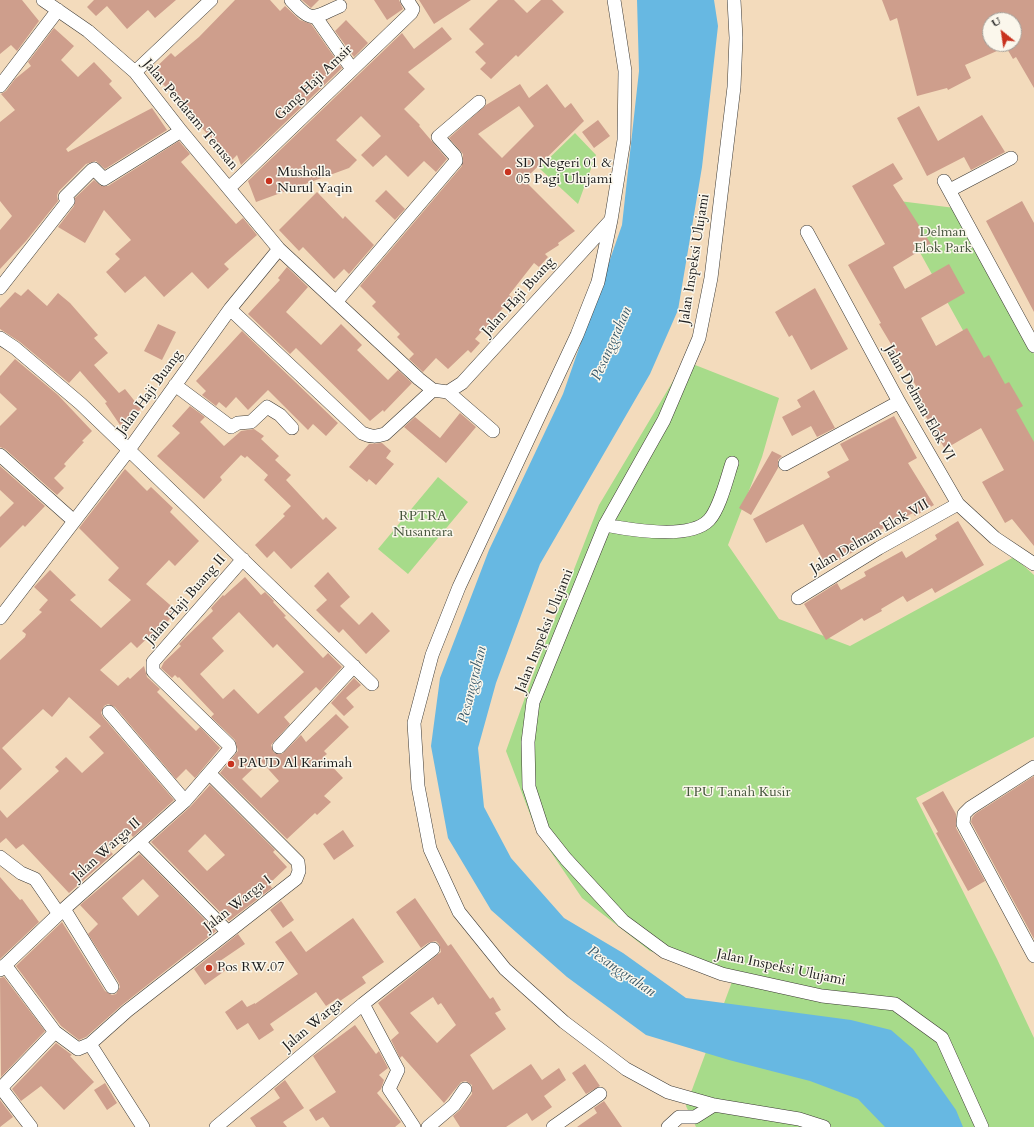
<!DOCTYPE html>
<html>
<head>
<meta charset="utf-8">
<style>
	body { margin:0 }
	#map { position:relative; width:1034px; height:1127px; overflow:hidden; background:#f3dbbc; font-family:Cardo,serif }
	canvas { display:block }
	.north { position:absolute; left:982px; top:12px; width:40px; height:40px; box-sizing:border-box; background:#fbf7ec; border:1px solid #a29f99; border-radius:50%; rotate:330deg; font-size:11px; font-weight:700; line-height:16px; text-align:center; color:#1c1c1c }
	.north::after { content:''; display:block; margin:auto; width:14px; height:18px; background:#c8321e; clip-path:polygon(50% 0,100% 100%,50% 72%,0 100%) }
</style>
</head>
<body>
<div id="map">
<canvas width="1034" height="1127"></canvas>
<div class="north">U</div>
</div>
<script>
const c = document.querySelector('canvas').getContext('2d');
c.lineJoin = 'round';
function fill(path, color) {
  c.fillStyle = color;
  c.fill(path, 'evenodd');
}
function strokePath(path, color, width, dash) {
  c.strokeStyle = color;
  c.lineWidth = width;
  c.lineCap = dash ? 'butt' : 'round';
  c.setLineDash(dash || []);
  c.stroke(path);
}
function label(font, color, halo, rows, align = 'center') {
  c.font = font + ' Cardo,serif';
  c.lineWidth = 3;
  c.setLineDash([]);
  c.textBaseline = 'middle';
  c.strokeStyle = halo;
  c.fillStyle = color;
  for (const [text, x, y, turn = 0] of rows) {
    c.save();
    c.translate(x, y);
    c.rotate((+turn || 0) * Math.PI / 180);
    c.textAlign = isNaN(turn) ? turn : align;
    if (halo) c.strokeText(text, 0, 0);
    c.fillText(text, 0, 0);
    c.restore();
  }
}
const green = new Path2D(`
	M575,133L596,155L578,204L539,168Z
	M891,200L955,208L1034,354V459Z
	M685,361L779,398L762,457L728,545L779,619L850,646L1014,557L1034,575V737L916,798L997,959L1034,1038V1127H696L686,1106L733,979L650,951L582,898L536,830L506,751L533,675L599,505Z
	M438,477L468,502L408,574L378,549Z`);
const water = new Path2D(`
	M637,0H714L718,26L702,167L678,310L650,374L540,564L496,683L478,748L484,807L511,858L564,918L623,953L686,998L851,1020L891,1030L913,1049L956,1110L963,1127H885L858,1099L810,1081L729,1060L646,1035L567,977L491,910L448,838L431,746L440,678L489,550L563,394L622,225L639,71Z`);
const building = new Path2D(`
	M0,0H22L39,21L17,51L11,45L0,54Z
	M94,0H176L155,18L148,10L127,29L107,6L96,16L87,7Z
	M235,0H270L280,11L285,6L300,20L311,24L342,68L241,165L237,155L232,160L197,123L199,121L151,72L171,53L175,57L199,37Z
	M302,0H319L311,8Z
	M374,0H399L403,9L387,20Z
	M419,0H471L434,24Z
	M498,0H514L527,13L541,0H552L564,12L518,57L516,55L491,79L480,69L486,63L475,52L484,44L469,29Z
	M882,0H1034V88L1016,57L1013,59L1006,47L965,65L971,78L948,90L947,88L917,96L897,18L890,21ZM990,20H1014V44H990Z
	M346,20L368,43L354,57L335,31Z
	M442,27L452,39L408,72L425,89L404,109L420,125L419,126L447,159L436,172L424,161L408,177L386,155L373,167L361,155L381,136L361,116L336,140L357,160L349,168L256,202L248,181L402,33L414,49Z
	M54,28L74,46L61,60L78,77L94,62L112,81L109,84L122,98L66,149L68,152L152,108L167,130L105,169L96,161L86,164L59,191L57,195L58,201L26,241L0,269V230L12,216L0,201V122L15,110L1,94L6,91L15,79L31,66L28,62Z
	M520,84L529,98L547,84L565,108L571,103L584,121L524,180L575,231L558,243L559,245L545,254L548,257L539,267L534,263L509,295L516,300L507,310L504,307L475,339L480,343L471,353L468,350L448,369L436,358L423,372L409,359L414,354L397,337L400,334L372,306L376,302L360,286L462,166L463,154L449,138L486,105ZM519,106L534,126L502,158L478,134Z
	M919,106L938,141L982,115L1005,152L971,170L964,157L927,176L897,118Z
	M598,120L610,136L594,148L582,132Z
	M179,141L190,154L181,162L236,224L243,218L257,235L224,264L229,269L208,289L192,272L164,297L145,276L125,293L106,272L120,259L115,254L131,240L104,210L85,243L58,227L74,206L75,198L94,180L101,186H108Z
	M893,163L903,179L893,185L931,244L893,267L905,289L949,264L965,293L921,318L936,346L967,328L984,358L989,355L1005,384L1009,382L1023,406L1016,410L1034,442V546L1012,519L1005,523L982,482L1004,470L981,428L945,449L913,395L919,391L879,324L881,323L848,265L885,244L852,186Z
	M386,190L405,209L395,220L375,201Z
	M317,192L343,219L345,216L374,245L349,274L344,269L334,279L303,247L299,251L279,230Z
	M1022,201L1034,223V312L986,221Z
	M287,267L308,287L286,312L321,345L341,324L362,345L357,350L388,380L398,370L412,383L384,412L383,410L370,421L296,348L290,354L248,314L280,280L278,278Z
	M815,288L848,349L811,370L792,335L789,337L775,312Z
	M28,289L47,306L58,293L70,303L98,335L94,338L108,353L94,365L119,393L125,389L141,409L120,425L105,403L107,402L80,371L69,383L20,342L0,329V308L15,292L21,296Z
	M158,324L176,332L162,360L144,351Z
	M242,331L338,423L326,436L313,424L308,430L268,390L248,410L236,397L226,408L219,402L216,406L202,395L206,391L196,381Z
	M15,359L58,395L92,431L82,441L84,442L64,464L66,466L54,478L64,488L57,495L5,449L0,447V426L17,409L0,393V376Z
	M814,390L835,428L817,437L811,426L792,436L782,417L801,407L797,400Z
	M190,406L205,417L200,422L224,446L241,431L254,429L264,436L261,439L279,456L275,460L291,475L286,480L323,520L326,517L337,528L291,569L274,551L267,558L255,545L285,516L283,514L291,506L264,480L268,475L247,456L245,458L241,455L220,477L222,480L204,499L157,456L180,433L172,426Z
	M460,413L476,427L446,463L404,427L415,417L440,438Z
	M894,416L917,458L908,463L934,505L915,516L913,513L855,543L858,549L827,567L803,524L766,543L753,519L830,477L827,472L849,460L840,444Z
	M382,443L391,451L386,458L394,464L376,485L369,479L367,482L349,467L369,444Z
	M772,451L782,456L778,460V468L751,515L739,508Z
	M0,466L45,506L25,527L23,525L0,548V517L14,503L0,490Z
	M125,469L147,491L151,487L173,508L170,512L199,541L175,566L169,560L146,584L177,611L159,631L157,629L137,648L131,642L100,670L118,686L128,677L130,679L144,666L147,677L160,689L157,692L196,731L200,727L220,748L195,778L186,769L176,779L115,707L108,704L104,706L101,713L103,717L174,800L133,837L127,830L107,848L113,854L69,893L23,844L16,849L6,838L0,843V810L7,818L59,771L55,767L66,757L82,773L104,753L89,737L101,726L69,697L52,717L43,709L2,748L22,769L0,790V660L25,637L26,634L22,631L42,612L39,610L48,600L34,587L50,570L76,595L70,600L101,628L131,600L108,580L119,568L79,528Z
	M958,521L984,565L935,593L932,588L907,602L903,596L881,609L882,611L864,621L862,618L826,640L804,604L837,583L841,590L866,576L864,572L902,551L906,558L937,539L935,535Z
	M328,572L350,597L340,606L359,625L372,612L390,631L366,654L343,629L339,633L316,610L327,600L314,586Z
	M245,577L261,595L265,592L274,601L273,602L286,616L284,617L323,658L328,653L342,667L320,691L316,687L284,717L290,724L271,745L274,753L282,754L301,735L306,742L336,714L349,727L324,751L327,754L323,757L343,778L324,796L331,802L317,815L315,813L287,839L220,773L238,751L235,740L211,717L214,714L179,677L178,678L175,675L172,678L161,668L164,662L181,646L179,644L185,638L213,611L211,608L223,595L224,596ZM239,612L273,648L277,644L304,672L258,714L234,689L223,699L200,674L224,651L212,638ZM261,761L279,781L261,798L242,779Z
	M354,678L361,685L346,698L354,707L344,716L331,703Z
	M1034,776V939L971,822L972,818L975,814Z
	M210,785L275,850L273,852L287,867L269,884L272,888L229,921L151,842L190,807ZM205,834L225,855L207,871L188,851Z
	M943,791L956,814V828L985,881L968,891L936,833L938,832L922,803Z
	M343,830L354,846L334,860L323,844Z
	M140,854L216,931L122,1005L86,1037L79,1040L61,1026L16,966L62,922L105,991L112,995L116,994L120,987L119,983L88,934L98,924L80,905ZM143,879L159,896L138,916L122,898Z
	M0,877L20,900L22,899L39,922L0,959Z
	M415,898L448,946L451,944L490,999L493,997L501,1010L495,1013L506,1029L470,1055L493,1090L531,1064L542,1080L559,1068L566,1080L544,1096L552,1107L532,1121L527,1113L506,1127H460L453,1116L460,1110L472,1094V1085L466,1081L461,1082L444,1103L402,1056L400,1058L391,1040L399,1033L378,1003L441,952L439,944L436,941L428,943L421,948L396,912ZM433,997L438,1005L441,1003L456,1025L437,1043L410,1013Z
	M281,901L294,920L283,928L270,910Z
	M353,918L384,962L362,977L366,983L340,1001L338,998L326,1006L316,992L270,1024L274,1030L259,1040L248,1023L237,1030L225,1012L242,1000L247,1007L255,1003V1004L298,974L275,942L291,931L306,952Z
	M238,934L245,944L220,961L226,970L205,985L194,969Z
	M4,977L45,1031L1,1077L0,978Z
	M355,1025L376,1054L379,1051L388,1068L379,1075L384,1080L381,1089L377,1093L401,1122L395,1127H330L323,1117L316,1121L309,1110L336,1092L313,1056Z
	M56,1043L72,1055L70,1056L94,1082L64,1110L41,1086L21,1101L12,1089Z
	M585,1064L600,1086L586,1094L572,1073Z
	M285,1080L304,1108L283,1122L287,1127H256L250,1118L280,1098L274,1089Z
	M105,1083L117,1103L107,1110L94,1090Z
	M0,1100L13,1117L0,1127Z
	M604,1101L622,1127H577L597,1113L594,1108Z`);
const street = new Path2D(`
	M43,0L88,31L135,72L181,131L279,249L419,379L433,390L448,392L493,431
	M291,0C313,24 312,18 340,6
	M614,0L625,71L624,140L611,220L598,282L577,335L459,587L432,655L414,723L418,786L430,849L459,912L505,969L564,1022L626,1069L668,1092L714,1105L799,1119L824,1127
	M734,0L736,38L734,87L711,278L699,338L664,420L605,525L533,702L528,742L529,787L543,830L566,859L623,921L665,952L722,974L822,996L895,1004L942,1038L982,1127
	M315,16L352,69
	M135,72L211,0
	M0,86L58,10
	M944,181L1034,346
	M229,188L411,13L413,9L407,0
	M950,190L1011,158
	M807,232L899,402L958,504L995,538L1034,564
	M0,288L68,201L65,197L92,170L94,169L104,179L181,131
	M336,302L456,161L455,156L438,137L479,102
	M230,309L362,433C371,437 376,437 385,434L433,390
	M0,338L15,348L81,404L372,684
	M175,385L231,427L238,423L251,422L267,407L280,415L292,428
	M448,392L462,383L611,220
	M0,455L74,521
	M785,464L899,402
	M605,525C631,530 690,540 709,520C720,508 727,478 732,463
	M798,598L879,548L958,504
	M0,618L128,451L230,309L279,249
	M109,712L185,801
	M279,747L354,666
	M1034,767L970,808L964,814L963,824L1034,956
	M139,842L228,932
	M0,857L21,873L35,879L59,914
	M64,909L112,987
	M5,965L55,1032
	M0,970L64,909L185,801L230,749L229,745L156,674L153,671V662L243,559
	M363,1004L398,1070L389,1089L414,1127
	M90,1044L143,1127
	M0,1087L1,1088L55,1032L78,1049L90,1044L127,1011L296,879L299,871L298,862L210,774
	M1,1088L31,1127
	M216,1127L363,1004L433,949
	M428,1127L454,1105L465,1089
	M553,1127L600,1094
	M668,1127L679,1117H695L714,1105`);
const markers = [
	[508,172,4,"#c8321e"],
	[269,181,4,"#c8321e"],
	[231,764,4,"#c8321e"],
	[209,968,4,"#c8321e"]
];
const streetNames = [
	["Gang Haji Amsir",314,83,-44],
	["Jalan Perdatam Terusan",190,115,50],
	["Jalan Inspeksi Ulujami",695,259,-81],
	["Jalan Haji Buang",519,297,-48],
	["Jalan Haji Buang",150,393,-54],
	["Jalan Delman Elok VI",919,403,61],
	["Jalan Delman Elok VII",870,537,-30],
	["Jalan Haji Buang II",186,600,-49],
	["Jalan Inspeksi Ulujami",545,631,-68],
	["Jalan Warga II",107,850,-42],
	["Jalan Warga I",238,904,-38],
	["Jalan Inspeksi Ulujami",781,968,12],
	["Jalan Warga",313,1025,-40]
];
const poiNames = [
	["SD Negeri 01 &",516,164],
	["05 Pagi Ulujami",516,180],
	["Musholla",277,173],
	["Nurul Yaqin",277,189],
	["PAUD Al Karimah",239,764],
	["Pos RW.07",217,968]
];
const parkNames = [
	["Delman",943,233],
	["Elok Park",943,249],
	["RPTRA",423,517],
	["Nusantara",423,533],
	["TPU Tanah Kusir",737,793]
];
const waterNames = [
	["Pesanggrahan",612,344,-66],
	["Pesanggrahan",473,685,-76],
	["Pesanggrahan",621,972,34]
];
fill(green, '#a7db8a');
fill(water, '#67b8e2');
fill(building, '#ce9e8c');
strokePath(street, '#3c3934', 14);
strokePath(street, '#fff', 13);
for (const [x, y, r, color] of markers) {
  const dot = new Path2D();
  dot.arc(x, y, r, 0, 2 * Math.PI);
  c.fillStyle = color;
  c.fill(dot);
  strokePath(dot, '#fbf7ec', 1.5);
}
label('14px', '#1c1c1c', '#fbf7ec', streetNames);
label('14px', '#1c1c1c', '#fbf7ec', poiNames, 'left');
label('14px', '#46553d', '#fbf7ec', parkNames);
label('italic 15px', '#3a5a6b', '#fbf7ec', waterNames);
</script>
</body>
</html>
